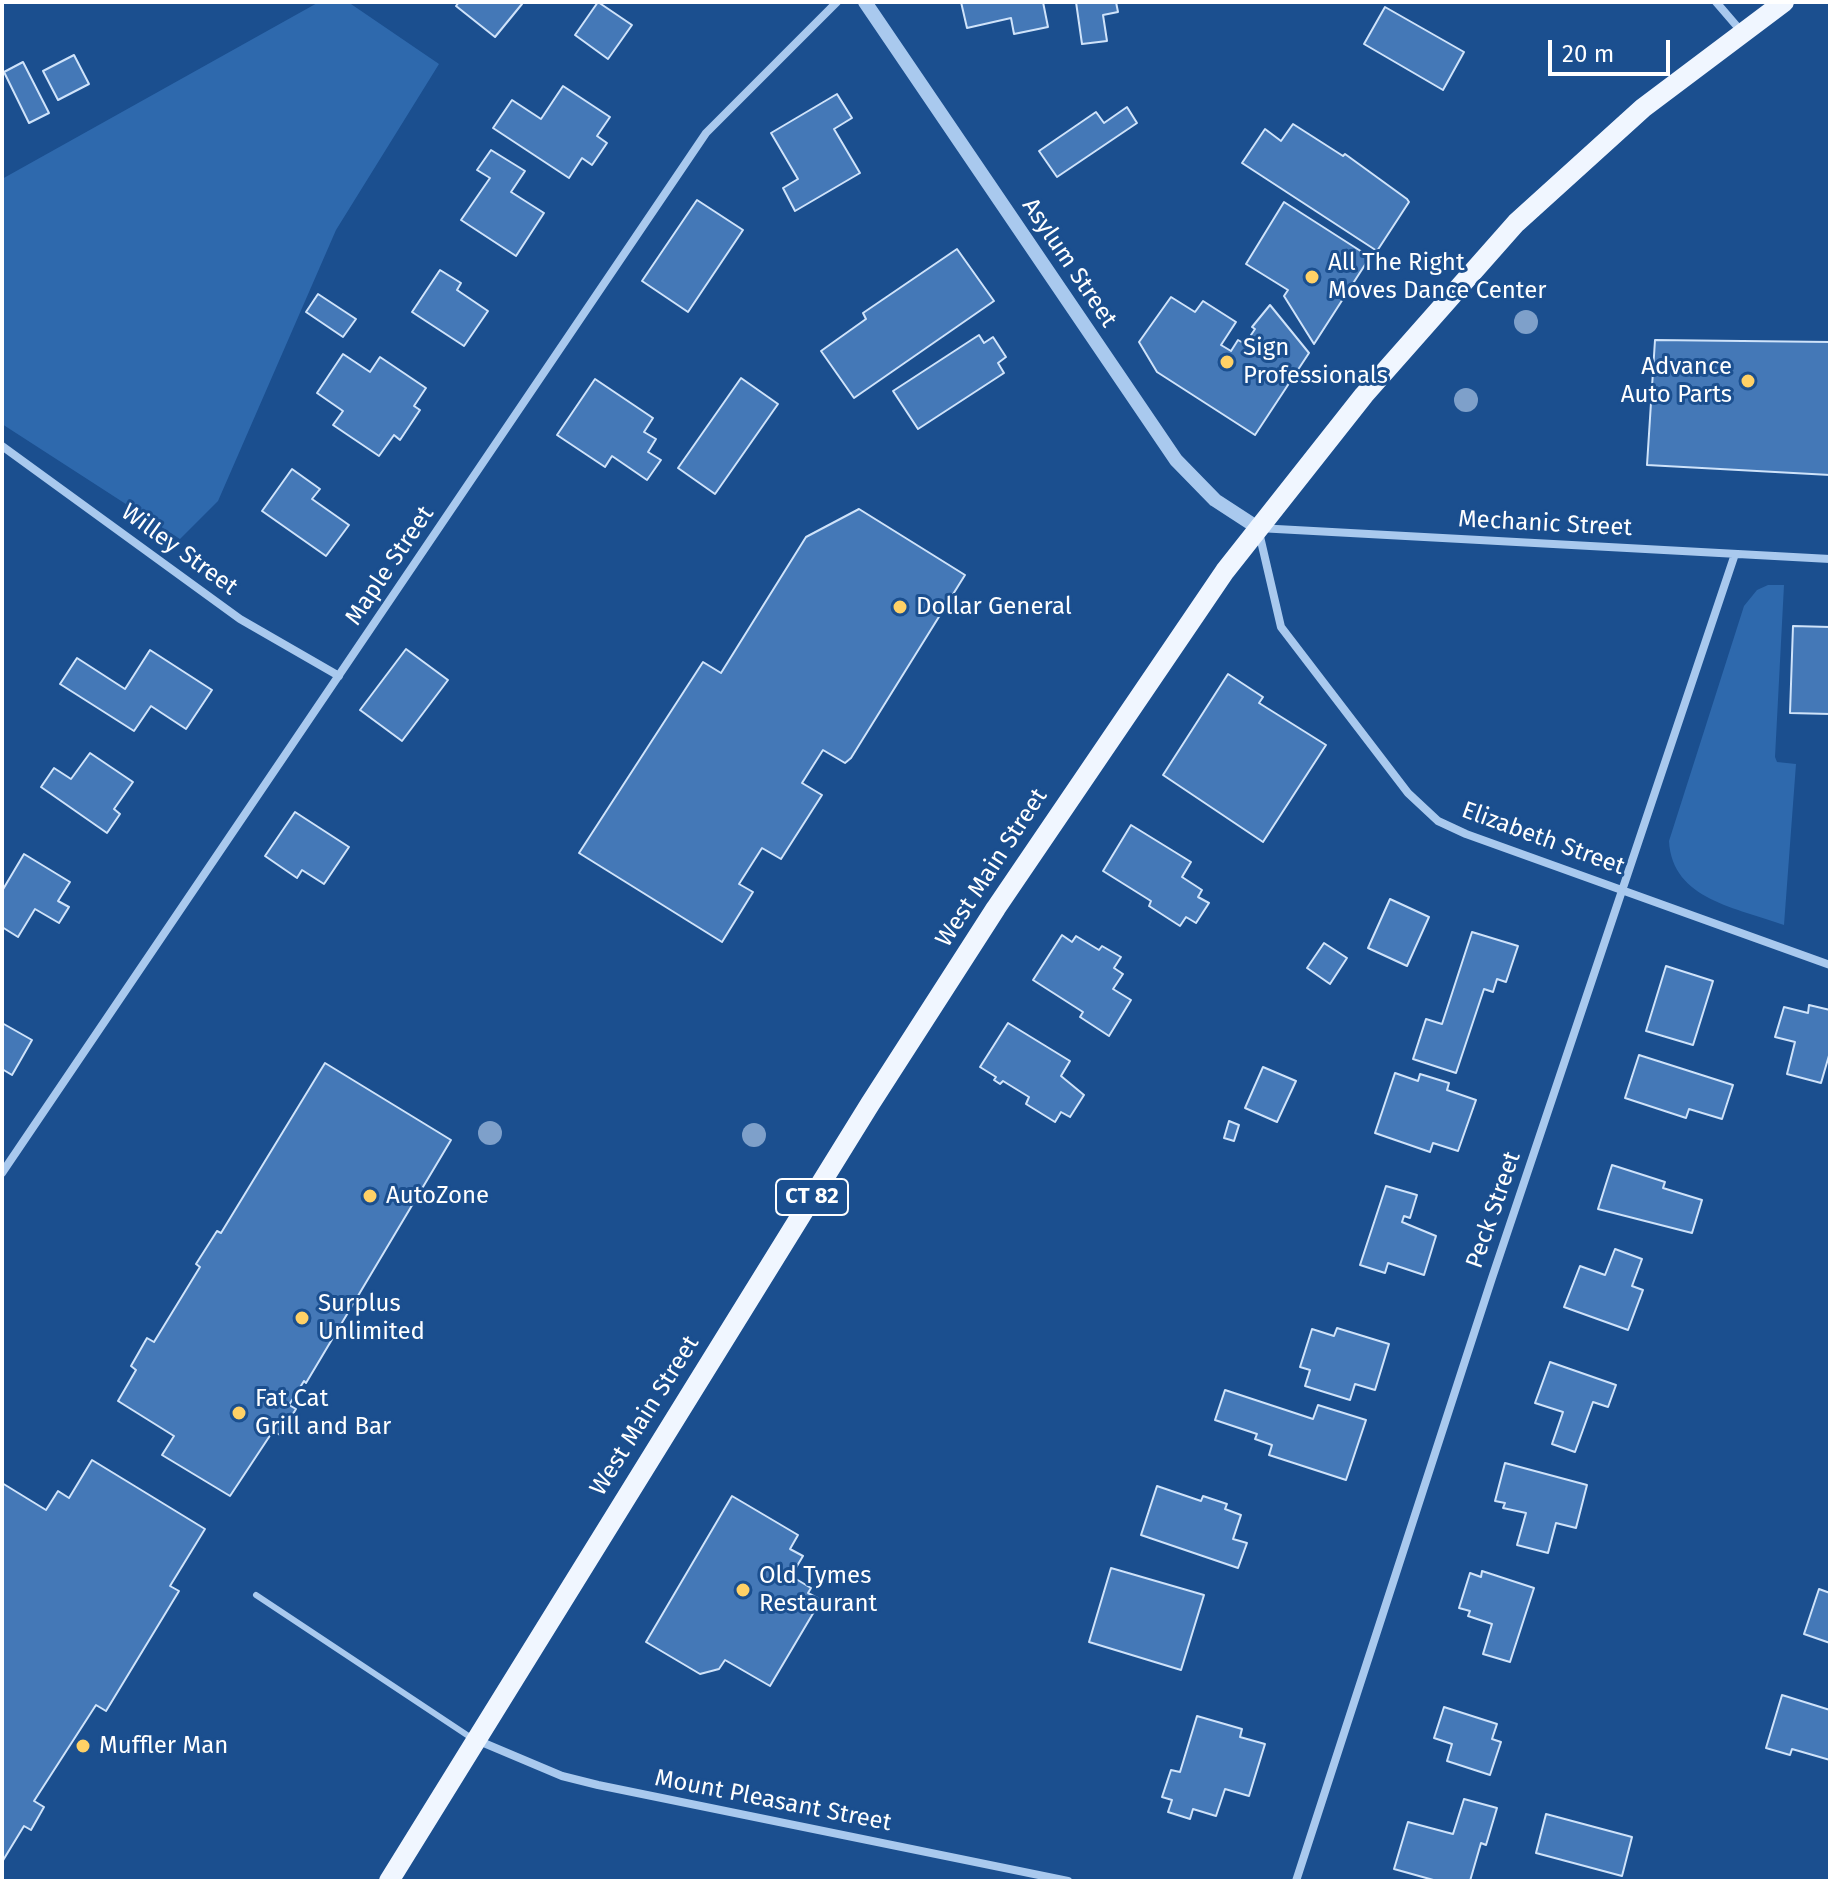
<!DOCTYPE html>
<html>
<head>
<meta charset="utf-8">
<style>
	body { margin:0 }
	#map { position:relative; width:1832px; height:1883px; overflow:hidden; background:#1b4f8f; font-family:"Fira Sans",sans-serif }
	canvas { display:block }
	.frame { position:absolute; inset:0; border:4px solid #fff; pointer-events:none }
	.scale { position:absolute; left:1548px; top:40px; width:122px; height:36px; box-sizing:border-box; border:4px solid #fff; border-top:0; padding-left:10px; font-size:24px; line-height:28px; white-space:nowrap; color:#fff; -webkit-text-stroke:6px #1b4f8f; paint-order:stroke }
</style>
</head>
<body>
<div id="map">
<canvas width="1832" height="1883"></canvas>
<div class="frame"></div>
<div class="scale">20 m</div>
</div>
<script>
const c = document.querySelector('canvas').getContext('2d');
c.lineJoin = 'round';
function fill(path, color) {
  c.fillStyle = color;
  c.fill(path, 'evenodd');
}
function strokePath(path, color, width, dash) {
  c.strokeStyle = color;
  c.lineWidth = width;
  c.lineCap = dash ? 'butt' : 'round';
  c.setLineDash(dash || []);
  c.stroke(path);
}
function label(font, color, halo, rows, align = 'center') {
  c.font = font + ' "Fira Sans",sans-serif';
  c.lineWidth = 6;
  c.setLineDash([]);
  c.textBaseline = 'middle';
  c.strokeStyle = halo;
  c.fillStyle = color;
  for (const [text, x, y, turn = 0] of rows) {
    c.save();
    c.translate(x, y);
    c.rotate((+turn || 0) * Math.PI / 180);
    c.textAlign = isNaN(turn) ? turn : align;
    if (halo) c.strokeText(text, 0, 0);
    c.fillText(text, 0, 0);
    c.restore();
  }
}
const green = new Path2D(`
	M319,2H348L439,64L336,230L218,501L180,539L2,424V179Z
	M1768,585H1784L1775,757L1777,762L1796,764L1784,925C1738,908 1672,900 1669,841L1744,606L1757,590Z`);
const building = new Path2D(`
	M459,2H520L522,4L495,37L456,6Z
	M598,2L632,25L608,59L575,35Z
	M961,2H1043L1048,27L1014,34L1011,18L967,28Z
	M1076,2H1116L1118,12L1103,15L1107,41L1082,44Z
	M1385,7L1464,52L1443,90L1364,44Z
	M74,55L89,84L58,100L43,71Z
	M23,62L49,113L29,123L4,72Z
	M563,86L610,117L597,136L607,143L592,165L582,158L569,178L493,128L512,100L541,119Z
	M837,94L852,118L834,129L860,173L795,211L783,188L798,179L771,133Z
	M1127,107L1137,123L1057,177L1039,151L1096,112L1104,123Z
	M1293,124L1343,156L1345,154L1407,199L1409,202L1377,251L1242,163L1265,129L1281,141Z
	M491,150L525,171L511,192L544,213L516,256L461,220L490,178L477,170Z
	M697,200L743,230L688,312L642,281Z
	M1284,202L1370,257L1314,344L1284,296L1288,290L1246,264Z
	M957,249L994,301L854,398L821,351L866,319L863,313Z
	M440,270L461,283L457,290L488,311L464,346L412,312Z
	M318,294L356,319L343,337L306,312Z
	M1171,297L1195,312L1203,301L1236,322L1221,345L1231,351L1238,340L1245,344L1255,329L1252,327L1270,305L1309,353L1255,435L1157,372L1139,342Z
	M979,335L984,343L993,337L1006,357L998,363L1004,373L918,429L893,391Z
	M1655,340L1830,342V475L1647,465Z
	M343,354L370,372L380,357L426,388L414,406L420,410L400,440L394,435L379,456L333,425L343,411L317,393Z
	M741,378L778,404L715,494L678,468Z
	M595,379L653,418L644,432L656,439L648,452L661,460L647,480L612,456L605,467L557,435Z
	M292,469L320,489L312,499L349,525L326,556L262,511Z
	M859,509L965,575L851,758L845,763L823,750L802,783L822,795L781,859L762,848L739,884L753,892L722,942L579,853L703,662L721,673L806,537Z
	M1793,626L1830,627V714L1790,713Z
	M406,649L448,680L402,741L360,710Z
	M150,650L212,690L186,729L151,706L134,731L60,684L77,658L125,689Z
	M1228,674L1263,697L1259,703L1326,745L1263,842L1163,775Z
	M90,753L133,782L114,809L120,814L107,833L41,787L54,768L71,779Z
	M295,812L349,847L324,884L302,870L297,878L265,856Z
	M1131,825L1191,862L1182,877L1202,890L1198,897L1209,903L1196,923L1186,917L1180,926L1149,906L1151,901L1103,871Z
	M24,854L70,882L58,901L69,907L59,923L35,909L18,937L2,927V891Z
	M1390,899L1429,917L1407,966L1368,948Z
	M1472,932L1518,946L1506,982L1497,979L1493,992L1484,989L1456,1073L1413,1059L1426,1019L1442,1024Z
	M1062,935L1072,942L1076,936L1099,950L1102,946L1121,957L1114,968L1123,974L1113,989L1131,1000L1109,1036L1080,1017L1083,1012L1033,980Z
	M1324,943L1347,958L1330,984L1307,968Z
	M1666,966L1713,981L1693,1045L1646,1031Z
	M1809,1005L1830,1010V1052L1821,1083L1787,1074L1795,1042L1775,1037L1784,1007L1808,1013Z
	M2,1023L32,1040L12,1075L2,1069Z
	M1008,1023L1070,1061L1061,1076L1084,1095L1070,1117L1061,1112L1055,1122L1026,1104L1029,1097L1003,1081L1000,1084L994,1080L996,1077L980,1067Z
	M1639,1055L1733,1085L1722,1119L1689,1109L1686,1118L1625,1098Z
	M325,1063L451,1140L306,1383L304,1381L289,1405L296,1409L280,1435L273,1431L230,1496L162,1455L174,1436L118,1401L136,1370L131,1366L147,1338L154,1342L200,1267L196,1264L217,1231L221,1233Z
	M1263,1067L1296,1081L1277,1122L1245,1108Z
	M1395,1073L1418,1081L1420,1074L1449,1083L1447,1090L1476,1100L1458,1151L1433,1143L1430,1152L1375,1133Z
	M1229,1121L1239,1125L1234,1141L1224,1138Z
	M1612,1165L1665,1182L1663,1188L1702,1200L1692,1233L1598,1209Z
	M1386,1186L1417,1195L1410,1218L1404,1216L1402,1222L1436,1236L1424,1275L1388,1263L1385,1273L1360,1265Z
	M1615,1249L1642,1259L1632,1286L1643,1290L1628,1330L1564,1307L1580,1266L1605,1275Z
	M1337,1328L1389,1344L1375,1390L1355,1384L1350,1400L1305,1386L1310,1370L1300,1367L1312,1329L1334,1336Z
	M1550,1362L1616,1385L1608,1407L1593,1402L1575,1452L1552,1444L1563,1412L1535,1403Z
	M1225,1390L1313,1419L1318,1405L1366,1420L1346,1480L1269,1455L1272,1445L1255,1439L1257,1434L1215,1420Z
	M92,1460L205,1529L170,1586L179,1591L106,1711L96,1705L34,1801L44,1807L31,1830L24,1826L2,1862V1483L46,1510L58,1491L69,1498Z
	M1505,1463L1587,1485L1576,1528L1556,1523L1548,1553L1517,1545L1526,1513L1503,1508L1505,1503L1495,1501Z
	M1157,1486L1201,1501L1203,1496L1227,1504L1225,1509L1241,1515L1233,1539L1247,1543L1238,1568L1141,1535Z
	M732,1496L798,1535L790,1549L803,1556L791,1576L811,1588L808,1593L821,1600L770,1686L725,1660L719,1669L700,1674L646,1642Z
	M1111,1568L1204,1595L1181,1670L1089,1642Z
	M1482,1571L1534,1588L1510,1662L1483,1654L1492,1624L1468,1616L1470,1611L1459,1608L1470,1573L1481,1577Z
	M1819,1589L1830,1593V1643L1804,1634Z
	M1782,1695L1830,1710V1760L1792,1749L1790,1755L1766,1748Z
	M1444,1707L1497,1724L1492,1739L1501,1742L1490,1775L1447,1761L1452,1744L1434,1738Z
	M1197,1716L1242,1729L1240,1737L1265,1744L1249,1796L1225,1789L1216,1816L1193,1809L1190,1819L1168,1812L1172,1800L1162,1797L1171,1770L1180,1772Z
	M1464,1799L1497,1808L1486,1845L1481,1843L1470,1881H1437L1394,1869L1408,1822L1453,1834Z
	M1546,1814L1632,1837L1622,1876L1536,1853Z`);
const service = new Path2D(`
	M256,1595L473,1739`);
const minor = new Path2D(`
	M1716,2L1741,31
	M2,446L240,619L339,676
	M1830,559L1258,528L1281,627L1408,793L1438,821L1466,834L1830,965
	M2,1173L706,133L837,2
	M479,1741L562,1776L598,1785L1068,1881
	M1296,1881L1492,1278L1735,554`);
const tertiary = new Path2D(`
	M865,2L1176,460L1215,500L1258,528`);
const primary = new Path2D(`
	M389,1881L870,1104L996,908L1225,571L1364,395L1516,223L1643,108L1784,2`);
const trees = [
	[1526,322],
	[1466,400],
	[490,1133],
	[754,1135]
];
const markers = [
	[1312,277,8,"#ffd166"],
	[1227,362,8,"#ffd166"],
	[1748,381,8,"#ffd166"],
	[900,607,8,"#ffd166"],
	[370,1196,8,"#ffd166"],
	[302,1318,8,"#ffd166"],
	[239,1413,8,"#ffd166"],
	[743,1590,8,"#ffd166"],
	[83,1746,8,"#ffd166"]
];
const shields = [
	[812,1197,72]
];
const shieldNames = [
	["CT 82",812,1197]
];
const streetNames = [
	["Asylum Street",1069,263,56],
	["Mechanic Street",1545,524,3],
	["Willey Street",179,550,36],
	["Maple Street",390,566,-56],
	["Elizabeth Street",1543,839,20],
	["West Main Street",992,868,-57],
	["Peck Street",1494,1210,-71],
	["West Main Street",645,1416,-58],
	["Mount Pleasant Street",773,1801,11]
];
const poiNames = [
	["All The Right",1328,263],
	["Moves Dance Center",1328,291],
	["Sign",1243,348],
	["Professionals",1243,376],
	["Advance",1732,367,"right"],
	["Auto Parts",1732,395,"right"],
	["Dollar General",916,607],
	["AutoZone",386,1196],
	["Surplus",318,1304],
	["Unlimited",318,1332],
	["Fat Cat",255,1399],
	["Grill and Bar",255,1427],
	["Old Tymes",759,1576],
	["Restaurant",759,1604],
	["Muffler Man",99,1746]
];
fill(green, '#2e69ad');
fill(building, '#4478b7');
strokePath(building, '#cfe3fa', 2);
strokePath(service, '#a9c9ee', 6);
strokePath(minor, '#a9c9ee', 8);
strokePath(tertiary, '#a9c9ee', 14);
strokePath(primary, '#f0f6ff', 20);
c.fillStyle = '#7ea0ca';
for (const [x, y] of trees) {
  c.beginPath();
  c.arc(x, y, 12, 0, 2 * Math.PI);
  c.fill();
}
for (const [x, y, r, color] of markers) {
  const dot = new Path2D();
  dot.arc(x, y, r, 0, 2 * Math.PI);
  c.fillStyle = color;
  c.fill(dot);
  strokePath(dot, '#1b4f8f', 3);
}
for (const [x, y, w] of shields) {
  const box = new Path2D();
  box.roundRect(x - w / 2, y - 18, w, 36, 6);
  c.fillStyle = '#1b4f8f';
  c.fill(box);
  strokePath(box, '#fff', 2);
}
label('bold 22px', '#fff', null, shieldNames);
label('24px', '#fff', '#1b4f8f', streetNames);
label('24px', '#fff', '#1b4f8f', poiNames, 'left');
</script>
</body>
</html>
